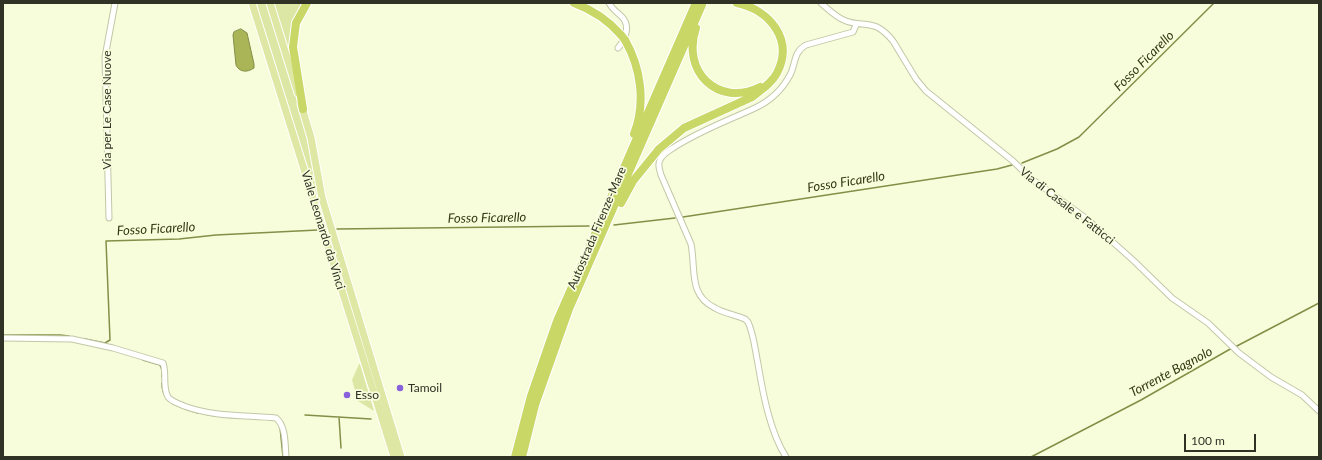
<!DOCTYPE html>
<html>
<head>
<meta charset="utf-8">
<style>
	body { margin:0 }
	#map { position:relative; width:1322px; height:460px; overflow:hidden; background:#f7fddb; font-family:Lato,sans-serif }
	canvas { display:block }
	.frame { position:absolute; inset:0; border:4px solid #2f3225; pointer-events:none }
	.scale { position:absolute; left:1184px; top:434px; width:72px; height:18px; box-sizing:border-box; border:2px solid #2f3225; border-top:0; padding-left:5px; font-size:12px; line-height:14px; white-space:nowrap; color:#2f3225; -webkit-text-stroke:3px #f7fddb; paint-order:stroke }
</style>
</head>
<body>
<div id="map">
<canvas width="1322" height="460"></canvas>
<div class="frame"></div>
<div class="scale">100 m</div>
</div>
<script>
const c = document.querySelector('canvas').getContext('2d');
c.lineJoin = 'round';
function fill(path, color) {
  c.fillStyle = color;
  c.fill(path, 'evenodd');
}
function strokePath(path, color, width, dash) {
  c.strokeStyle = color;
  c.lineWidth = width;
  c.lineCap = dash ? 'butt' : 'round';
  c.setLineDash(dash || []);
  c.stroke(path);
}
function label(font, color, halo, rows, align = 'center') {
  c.font = font + ' Lato,sans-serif';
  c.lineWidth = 3.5;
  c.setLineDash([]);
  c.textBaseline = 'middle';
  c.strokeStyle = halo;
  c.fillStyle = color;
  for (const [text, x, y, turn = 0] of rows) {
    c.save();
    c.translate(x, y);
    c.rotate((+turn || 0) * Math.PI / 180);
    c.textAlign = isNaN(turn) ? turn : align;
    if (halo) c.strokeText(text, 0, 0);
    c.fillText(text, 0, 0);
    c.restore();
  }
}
const green = new Path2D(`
	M257,3H267L303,121L320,202L392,437H391L260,20Z
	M273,3H302C294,16 289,30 290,46L287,47Z
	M359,364H360L374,411L358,401L352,380Z`);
const water = new Path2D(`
	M241,29L247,33L254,64V68C247,73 239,72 236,65L233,35L234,32Z`);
const stream = new Path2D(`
	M1022,163L1057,149L1079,137L1214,3
	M683,217L997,169L1012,165
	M614,225L675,218
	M337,229L589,226
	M3,335H60L69,336
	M85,339L105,343L110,340L106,241L179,239L216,235L318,230
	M1235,347L1319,303
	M143,360L160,365L162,370V377
	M162,383C162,397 169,403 181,407
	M185,409L198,413
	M208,415L226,417
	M305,415L371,419
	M339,417L341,448
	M280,427L283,457
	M1031,457L1141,400L1232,348`);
const minor = new Path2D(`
	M609,3C612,9 617,12 622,17C631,26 625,40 618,48
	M821,3C829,10 837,18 846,21C856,25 868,23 877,27C883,30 889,36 893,41L916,79L926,91L1013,161L1029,177L1087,219L1134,261L1172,298L1208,323L1239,353L1271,377L1302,395L1319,411
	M109,218L105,57L115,3
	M3,338L72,339L113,348L163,363C167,374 162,387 168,397C172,402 178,403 184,406C214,417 245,415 276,418C286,426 285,444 286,457
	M786,457C770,432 763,394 758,364C755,350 754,335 748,322L745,319C735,315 724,313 715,308C688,295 696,269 691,244L661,175C660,170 657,165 660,160C662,155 668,151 673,148C699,131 727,121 755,108C770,101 782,90 790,75C796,64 793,52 806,45L853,32L856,25`);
const major = new Path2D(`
	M252,3L394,457
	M270,3L298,93
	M301,104L311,138L322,198L401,457`);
const highway = new Path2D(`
	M574,3C593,10 608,20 621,35
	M696,28C681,71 718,108 760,87
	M625,40C641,68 646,103 634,134
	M303,109L293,47L296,23L307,3
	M621,203L633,181L659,149L684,128L752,97C761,90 772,83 777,73C794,40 770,10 737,3
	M515,457L531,396L557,321L695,5
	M522,457L535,405L569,309L702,5`);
const highwayBridge = new Path2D(`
	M621,35L625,40`);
const markers = [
	[400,388,4,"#8860db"],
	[347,395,4,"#8860db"]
];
const streetNames = [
	["Via per Le Case Nuove",107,110,-90],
	["Via di Casale e Fatticci",1067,206,38],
	["Autostrada Firenze-Mare",597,228,-67],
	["Viale Leonardo da Vinci",323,230,73]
];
const poiNames = [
	["Tamoil",408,388],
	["Esso",355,395]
];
const waterNames = [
	["Fosso Ficarello",1144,61,-45],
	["Fosso Ficarello",846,182,-9],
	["Fosso Ficarello",487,218,-1],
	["Fosso Ficarello",156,229,-3],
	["Torrente Bagnolo",1171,372,-28]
];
fill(green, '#dde7a5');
fill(water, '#a9b556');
strokePath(water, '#848e47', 1);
strokePath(stream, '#848e47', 1.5);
strokePath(minor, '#c2c8a7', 7);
strokePath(major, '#fff', 9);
strokePath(highway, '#fff', 10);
strokePath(minor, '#fff', 5);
strokePath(major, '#dfe7a4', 7);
strokePath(highway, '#c9d767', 8);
strokePath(highwayBridge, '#fff', 10, []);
strokePath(highwayBridge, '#c9d767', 8);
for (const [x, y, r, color] of markers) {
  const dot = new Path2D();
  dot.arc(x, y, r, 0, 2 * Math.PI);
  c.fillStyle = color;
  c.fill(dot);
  strokePath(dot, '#f7fddb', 1.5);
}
label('12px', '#2f3225', '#f7fddb', streetNames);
label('12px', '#2f3225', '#f7fddb', poiNames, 'left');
label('italic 13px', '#33370f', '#f7fddb', waterNames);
</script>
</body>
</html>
